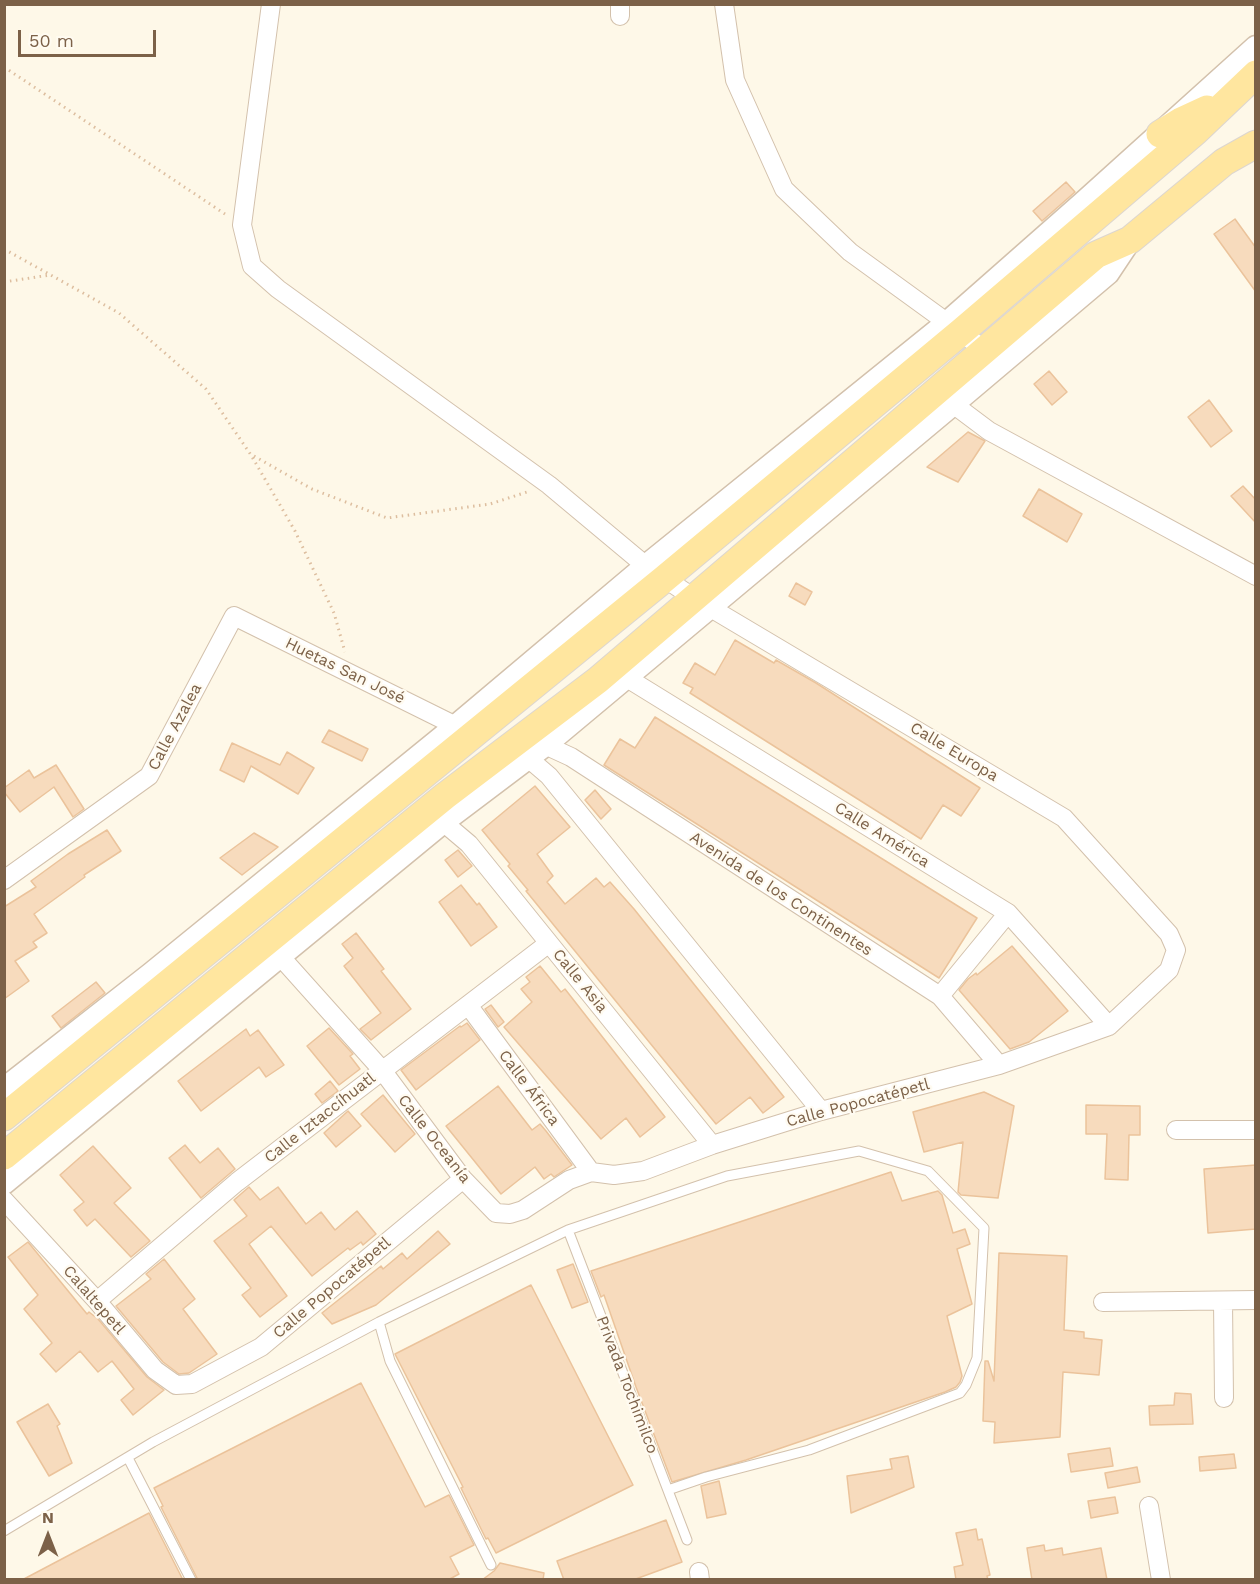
<!DOCTYPE html>
<html>
<head>
<meta charset="utf-8">
<style>
	body { margin:0 }
	#map { position:relative; width:1260px; height:1584px; overflow:hidden; background:#fef8e8; font-family:"Work Sans",sans-serif }
	canvas { display:block }
	.frame { position:absolute; inset:0; border:6px solid #7c6148; pointer-events:none }
	.north { position:absolute; left:18px; top:1506px; width:60px; height:60px; -webkit-text-stroke:4px #fffbf1; paint-order:stroke; rotate:0deg; font-size:16px; font-weight:700; line-height:24px; text-align:center; color:#7c6148 }
	.north::after { content:''; display:block; margin:auto; width:21px; height:27px; background:#7c6148; clip-path:polygon(50% 0,100% 100%,50% 72%,0 100%) }
	.scale { position:absolute; left:18px; top:30px; width:138px; height:27px; box-sizing:border-box; border:3px solid #7c6148; border-top:0; padding-left:8px; font-size:18px; line-height:21px; white-space:nowrap; color:#7c6148; -webkit-text-stroke:4px #fffbf1; paint-order:stroke }
</style>
</head>
<body>
<div id="map">
<canvas width="1260" height="1584"></canvas>
<div class="frame"></div>
<div class="north">N</div>
<div class="scale">50 m</div>
</div>
<script>
const c = document.querySelector('canvas').getContext('2d');
c.lineJoin = 'round';
function fill(path, color) {
  c.fillStyle = color;
  c.fill(path, 'evenodd');
}
function strokePath(path, color, width, dash) {
  c.strokeStyle = color;
  c.lineWidth = width;
  c.lineCap = dash ? 'butt' : 'round';
  c.setLineDash(dash || []);
  c.stroke(path);
}
function label(font, color, halo, rows, align = 'center') {
  c.font = font + ' "Work Sans",sans-serif';
  c.lineWidth = 4.5;
  c.setLineDash([]);
  c.textBaseline = 'middle';
  c.strokeStyle = halo;
  c.fillStyle = color;
  for (const [text, x, y, turn = 0] of rows) {
    c.save();
    c.translate(x, y);
    c.rotate((+turn || 0) * Math.PI / 180);
    c.textAlign = isNaN(turn) ? turn : align;
    if (halo) c.strokeText(text, 0, 0);
    c.fillText(text, 0, 0);
    c.restore();
  }
}
const building = new Path2D(`
	M1066,182L1075,192L1042,221L1033,211Z
	M1235,219L1256,248V292L1214,234Z
	M1049,371L1067,392L1052,405L1034,384Z
	M1209,400L1232,431L1211,447L1188,417Z
	M968,432L985,441L958,482L927,467Z
	M1243,486L1256,500V523L1231,496Z
	M1039,489L1082,514L1067,542L1023,516Z
	M796,583L812,592L805,605L789,596Z
	M735,640L774,663L776,660L816,683L980,788L961,816L943,805L921,839L690,693L693,688L683,683L695,663L715,675Z
	M655,717L977,918L939,978L604,765L620,739L635,748Z
	M329,730L368,749L362,761L322,742Z
	M232,743L280,765L287,752L314,768L298,794L251,766L244,782L220,770Z
	M56,765L84,809L73,817L54,787L20,812L4,792V788L29,770L34,778Z
	M535,786L570,827L537,854L553,876L547,882L565,904L596,878L604,887L610,882L634,909L784,1097L763,1113L750,1097L716,1124L526,891L528,890L508,866L510,864L482,830Z
	M595,790L611,809L601,819L585,800Z
	M107,830L121,851L84,875L85,877L34,914L47,933L33,942L37,947L15,961L29,981L4,999V907L36,887L31,881L68,854Z
	M254,833L278,847L242,875L220,858Z
	M458,850L472,866L458,877L445,860Z
	M461,885L477,905L479,903L497,927L471,946L439,902Z
	M356,933L384,969L381,971L411,1009L371,1040L360,1029L381,1013L344,966L353,958L342,944Z
	M1012,946L1068,1011L1029,1042L1010,1049L959,990L968,979L976,973L977,975Z
	M540,966L561,992L565,989L665,1117L640,1137L626,1118L601,1139L504,1027L532,1002L521,989L530,982L526,977Z
	M96,982L105,993L61,1028L52,1016Z
	M491,1005L504,1022L498,1027L485,1009Z
	M467,1023L480,1040L416,1090L401,1070L460,1026L461,1027Z
	M329,1028L353,1054L350,1056L360,1069L339,1085L307,1046Z
	M246,1029L250,1036L258,1030L284,1065L266,1077L259,1067L201,1111L178,1081Z
	M330,1081L338,1091L322,1103L315,1094Z
	M498,1086L532,1130L540,1124L546,1131L572,1165L554,1177L551,1174L544,1179L535,1167L501,1194L446,1126Z
	M984,1092L1014,1106L998,1198L961,1195L958,1192L963,1142L924,1152L913,1112Z
	M383,1095L415,1134L395,1152L361,1114Z
	M1086,1105L1140,1106V1135H1129L1128,1180L1105,1179L1107,1134H1086Z
	M348,1111L361,1126L336,1147L324,1133Z
	M185,1145L200,1163L218,1148L235,1169L201,1198L169,1158Z
	M93,1146L131,1188L114,1203L150,1241L131,1257L95,1219L87,1226L74,1210L84,1202L60,1175Z
	M1256,1165V1229L1208,1233L1204,1169Z
	M891,1172L902,1201L938,1191L942,1195L953,1233L965,1229L970,1244L957,1249L972,1304L947,1316L962,1376L960,1382L956,1387L945,1392L746,1460L672,1482L636,1387L604,1295L601,1297L591,1271Z
	M249,1187L260,1200L278,1187L306,1224L321,1212L335,1230L357,1211L376,1234L363,1245L361,1242L350,1250L348,1248L312,1276L271,1226L249,1244L287,1296L260,1317L242,1295L251,1288L214,1241L247,1216L234,1200Z
	M438,1231L450,1244L376,1305L332,1324L322,1313L381,1266L383,1269L402,1253L407,1259Z
	M28,1242L87,1314L89,1312L98,1319L147,1377L164,1390L133,1415L121,1400L134,1389L112,1361L98,1372L80,1351L56,1372L40,1354L52,1343L24,1309L38,1295L8,1257Z
	M999,1253L1067,1256L1064,1330L1084,1332V1338L1102,1340L1099,1375L1063,1372L1060,1437L994,1443L995,1422L983,1421L985,1361H988L994,1381Z
	M164,1259L195,1299L183,1309L217,1354L189,1373L179,1374L163,1362L116,1306L151,1279L146,1274Z
	M573,1264L588,1302L572,1308L557,1270Z
	M531,1285L633,1485L496,1553L488,1538L486,1539L461,1488L463,1487L395,1354Z
	M361,1383L425,1507L449,1495L474,1545L450,1557L459,1574L448,1580H198L161,1507L163,1506L154,1488Z
	M1175,1393L1191,1394L1193,1424L1150,1425L1149,1406L1174,1405Z
	M48,1404L60,1424L57,1426L72,1463L49,1476L17,1422Z
	M1110,1448L1113,1466L1071,1472L1068,1454Z
	M1234,1454L1236,1468L1200,1471L1199,1457Z
	M908,1456L914,1487L851,1513L847,1476L892,1469L890,1459Z
	M1137,1467L1140,1482L1108,1488L1105,1473Z
	M719,1481L726,1514L707,1518L701,1486Z
	M1115,1497L1118,1513L1091,1518L1088,1501Z
	M149,1513L183,1580H22Z
	M666,1520L682,1562L633,1580H564L557,1561Z
	M976,1529L978,1540L982,1539L990,1575L987,1576L988,1580H956L954,1567L963,1565L956,1533Z
	M1044,1545L1045,1551L1062,1548L1063,1555L1101,1548L1107,1580H1032L1027,1548Z
	M500,1563L544,1573L543,1580H482L494,1571Z`);
const path = new Path2D(`
	M4,67L225,214
	M4,249L119,313L206,389L251,455L295,531L334,613L345,652
	M4,282L50,275
	M254,456L312,489L387,518L490,504L527,492`);
const service = new Path2D(`
	M568,1230L687,1540
	M379,1322L390,1361L491,1565
	M128,1458L191,1580
	M4,1531L153,1442L379,1322L568,1230L727,1176L859,1151L928,1171L984,1228L977,1358L966,1385L960,1393L809,1450L706,1477L668,1490`);
const minor = new Path2D(`
	M271,4L242,225L252,266L278,289L549,485L646,566L694,598L1064,818L1169,934L1176,950L1169,970L1109,1026L999,1065L821,1111L712,1145L643,1171L614,1175L591,1172L569,1180L523,1210L510,1214L496,1213L463,1179L382,1070L279,955
	M620,4V16
	M724,4L735,80L784,189L850,252L985,350
	M953,404L989,431L1256,576
	M627,678L1008,913L1109,1026
	M545,745L571,757L940,996L999,1065
	M528,758L549,776L821,1111
	M443,822L469,844L712,1145
	M4,880L149,776L234,616L456,726
	M940,996L1008,913
	M468,1005L591,1172
	M1176,1130H1256
	M4,1200L97,1301L155,1370L176,1385L192,1384L261,1347L463,1179
	M97,1301L237,1182L549,943
	M1223,1301L1224,1398
	M1103,1302L1256,1300
	M1149,1506L1161,1580
	M699,1572L700,1580`);
const tertiary = new Path2D(`
	M4,1089L151,974L456,726L646,566L948,322L1083,203L1256,47
	M4,1183L443,822L545,745L953,404L1108,273L1130,240`);
const primary = new Path2D(`
	M1160,134L1181,121L1207,109
	M4,1117L664,579L961,332L1195,132L1256,74
	M4,1156L445,796L598,680L1096,255L1130,240L1224,162L1256,144`);
const streetNames = [
	["Huetas San José",345,671,26],
	["Calle Azalea",175,727,-62],
	["Calle Europa",954,752,31],
	["Calle América",882,835,32],
	["Avenida de los Continentes",781,894,33],
	["Calle Asia",580,981,51],
	["Calle África",529,1088,53],
	["Calle Popocatépetl",858,1103,-15],
	["Calle Iztaccíhuatl",320,1118,-38],
	["Calle Oceanía",434,1139,52],
	["Calle Popocatépetl",332,1288,-40],
	["Calaltepetl",94,1300,49],
	["Privada Tochimilco",627,1385,69]
];
fill(building, '#f7dbbd');
strokePath(building, '#ebc39b', 1.5);
strokePath(service, '#d3c1ac', 11);
strokePath(minor, '#d3c1ac', 20);
strokePath(tertiary, '#d3c1ac', 25);
strokePath(primary, '#ddd6cf', 29);
strokePath(path, '#ddbe9f', 3, [1.5, 4.5]);
strokePath(service, '#fff', 9);
strokePath(minor, '#fff', 18);
strokePath(tertiary, '#fff', 22);
strokePath(primary, '#ffe69f', 27);
label('16px', '#7c6148', '#fffbf1', streetNames);
</script>
</body>
</html>
